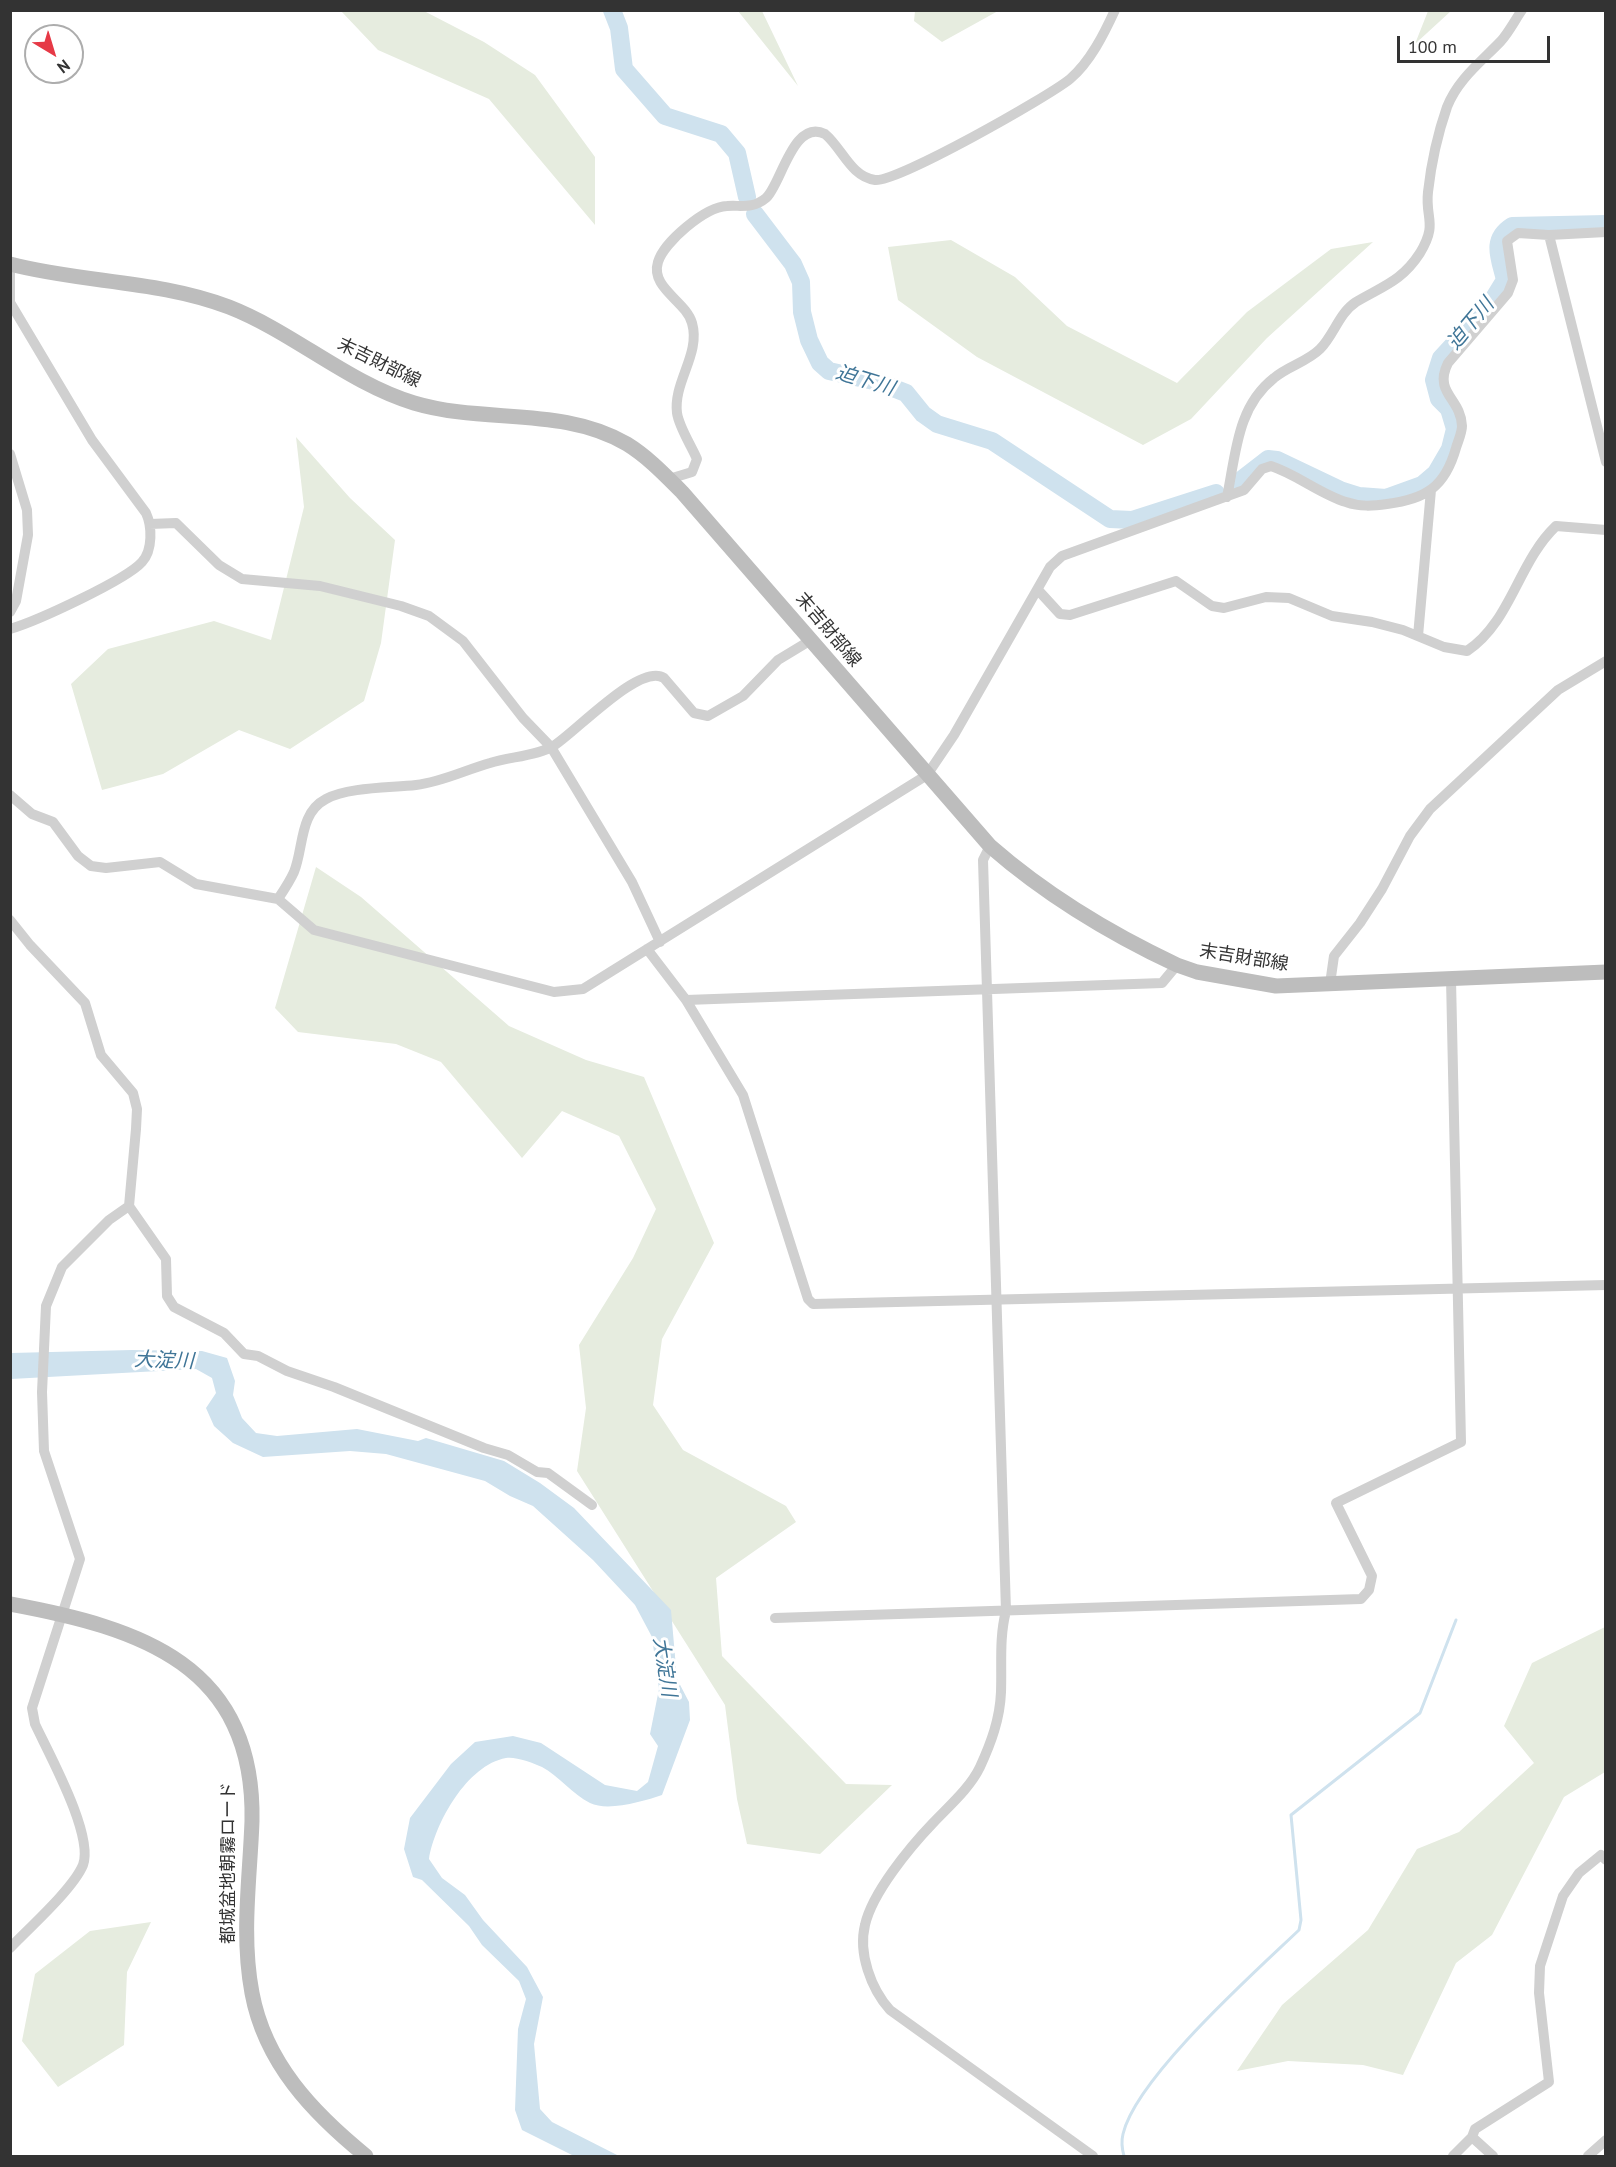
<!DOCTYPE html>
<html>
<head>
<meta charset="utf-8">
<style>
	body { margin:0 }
	#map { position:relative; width:1616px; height:2167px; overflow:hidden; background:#fff; font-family:"PT Sans",sans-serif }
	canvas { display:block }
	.frame { position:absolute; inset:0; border:12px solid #333; pointer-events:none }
	.north { position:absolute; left:24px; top:24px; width:60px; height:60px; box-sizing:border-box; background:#fff; border:2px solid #adadad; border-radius:50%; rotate:142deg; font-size:16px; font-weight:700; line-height:24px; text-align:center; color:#333 }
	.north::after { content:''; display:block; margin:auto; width:21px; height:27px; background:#e63946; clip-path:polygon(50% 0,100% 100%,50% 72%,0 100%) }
	.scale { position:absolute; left:1397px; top:36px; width:153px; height:27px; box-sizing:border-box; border:3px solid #333; border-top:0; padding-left:8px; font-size:18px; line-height:21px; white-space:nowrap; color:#333; -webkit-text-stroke:4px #fff; paint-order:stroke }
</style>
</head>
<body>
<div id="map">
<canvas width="1616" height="2167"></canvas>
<div class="frame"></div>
<div class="north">N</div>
<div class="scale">100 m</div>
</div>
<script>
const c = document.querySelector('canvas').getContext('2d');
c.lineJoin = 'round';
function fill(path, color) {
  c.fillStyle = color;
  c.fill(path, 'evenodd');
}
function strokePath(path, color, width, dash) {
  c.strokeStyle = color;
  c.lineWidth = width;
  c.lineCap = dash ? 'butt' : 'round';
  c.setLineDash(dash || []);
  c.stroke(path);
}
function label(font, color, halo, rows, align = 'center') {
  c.font = font + ' "PT Sans","Noto Sans JP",sans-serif';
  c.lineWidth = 6;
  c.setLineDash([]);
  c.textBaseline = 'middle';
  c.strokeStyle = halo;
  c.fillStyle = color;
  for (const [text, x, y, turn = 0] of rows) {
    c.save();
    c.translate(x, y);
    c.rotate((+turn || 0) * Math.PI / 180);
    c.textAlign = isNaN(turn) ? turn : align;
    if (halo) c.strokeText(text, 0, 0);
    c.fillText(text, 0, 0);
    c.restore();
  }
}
const green = new Path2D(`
	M341,11H424L484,42L535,75L595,157V225L489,99L378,50Z
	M738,11H762L798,86Z
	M915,11V10L998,11L942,42L914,21Z
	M1428,11H1451L1415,44Z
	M951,240L1015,277L1067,326L1177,383L1247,312L1331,249L1373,242L1267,338L1191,419L1143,445L977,357L898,300L888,247Z
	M296,437L350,498L395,540L381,643L364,701L290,749L239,730L163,774L102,790L71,684L108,649L214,621L271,640L304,507Z
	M316,867L361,897L509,1026L586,1060L644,1077L714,1243L662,1339L653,1405L683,1450L786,1506L796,1522L716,1578L722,1656L846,1784L892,1785L820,1854L747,1844L737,1799L725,1705L577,1471L586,1408L579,1345L633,1258L656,1209L619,1136L562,1111L522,1158L441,1062L396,1044L298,1032L275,1008Z
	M1605,1627V1772L1564,1797L1492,1935L1456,1963L1403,2075L1363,2065L1288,2061L1237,2071L1282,2005L1368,1930L1417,1849L1459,1832L1534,1763L1504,1726L1532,1663Z
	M151,1922L127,1972L124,2045L58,2087L22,2041L35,1974L90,1931Z`);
const water = new Path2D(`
	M132,1350L202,1351L227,1358L235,1381L233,1395L242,1418L256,1433L277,1436L357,1429L418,1441L426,1438L504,1461L540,1483L574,1508L671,1610L677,1679L689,1702L690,1720L662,1795C644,1801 608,1812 590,1803C572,1794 559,1776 542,1767C534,1763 514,1756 506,1758C467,1765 435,1823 429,1859L442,1878L465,1895L483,1920L527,1967L543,1997L534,2044L540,2109L552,2122L619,2156H574L522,2130L515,2110L518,2029L526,1999L519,1981L482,1945L469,1926L422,1880L413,1877L404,1849L410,1818L451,1764L475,1742L513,1736L541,1743L605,1785L637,1791L648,1782L658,1746L650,1734L659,1689L652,1637L635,1605L593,1560L533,1506L510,1496L485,1481L386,1454L350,1451L263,1457L233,1443L214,1426L206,1408L216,1393L212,1378L196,1369L11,1379V1353Z`);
const stream = new Path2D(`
	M1124,2156C1122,2149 1121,2142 1123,2134C1136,2078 1255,1972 1299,1930L1301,1920L1291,1815L1420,1713L1456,1620`);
const river = new Path2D(`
	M612,10L619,28L624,69L665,116L721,134L737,153L747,197
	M755,214L793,264L801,282L802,312L809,340L820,363L829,371L878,382L906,393L923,414L937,424L992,441L1110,519L1132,520L1216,493
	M1237,483L1268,459L1277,460L1340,490L1359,496L1386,498L1422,485L1436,473L1450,449L1455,429L1449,409L1439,399L1434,380L1441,358L1489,306L1505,280C1500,258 1490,240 1512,226L1606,224`);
const street = new Path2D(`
	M1549,235L1606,462
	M10,267V307
	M10,454L27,510L28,535L16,601L10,612
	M669,479L692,472L697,459C691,445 679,427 677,413C673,382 701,354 692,323C686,301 650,288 658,262C664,242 705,207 727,206C741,205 753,209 766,198C781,185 793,118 825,134C842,148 851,177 875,180C896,183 1048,97 1070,79C1090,62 1104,34 1115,10
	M1227,497C1236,453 1237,407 1274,378C1288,366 1307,362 1320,349C1334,335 1339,313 1356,302C1383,286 1402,281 1420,253C1438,223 1425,219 1428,192C1431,165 1438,133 1447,107C1458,79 1481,62 1501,41C1509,32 1515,20 1522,10
	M150,524L176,523L219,565L242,579L320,586L401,606L429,616L463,641L523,718L551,747L632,882L660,942
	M1038,590L1060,614L1070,615L1176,581L1212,606L1224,608L1266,597L1289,598L1332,616L1372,622L1403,630L1444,647L1467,651C1511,622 1518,562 1556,526L1606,530
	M10,629C37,621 126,580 142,562C153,550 152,526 146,513L92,440L11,304
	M1418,636L1431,490
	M10,795L32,814L53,822L78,856L91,866L106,868L160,862L196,884L278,899L314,930L554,992L583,989L927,775L954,735L1050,567L1062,556L1244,490L1262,469L1271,466C1298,475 1320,494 1346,502C1360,507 1373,506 1387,504C1426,499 1445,487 1456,448C1458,441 1462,433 1462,426C1461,398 1433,393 1448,363L1508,293L1513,280L1507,241L1518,233L1549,235L1606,232
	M990,846L983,860L1006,1611C999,1638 1002,1664 1001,1692C1000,1719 991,1743 980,1767C970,1788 949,1806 933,1823C910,1847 872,1893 865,1925C858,1953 871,1989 890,2010L1093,2156
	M278,899C284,890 290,881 294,872C304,847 299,813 326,799C348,787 390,788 416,785C442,782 465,770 490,763C509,757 535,756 552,747C574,734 640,662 664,678L694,713L708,716L743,696L778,660L811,640
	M10,920L30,945L85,1003L101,1055L133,1093L137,1109L136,1129L129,1206L166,1259L167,1296L174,1307L224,1333L244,1354L258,1356L287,1371L334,1387L484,1448L508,1455L537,1472L548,1473L592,1505
	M647,949L686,1000L743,1095L808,1299L813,1304L1606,1285
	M1330,984L1334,956L1360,923L1382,889L1410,836L1430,809L1558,690L1606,661
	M686,1000L1162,983L1177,965
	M775,1618L1361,1599L1369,1590L1372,1576L1336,1503L1461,1442L1451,979
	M10,1948C29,1928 73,1889 83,1865C94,1835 49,1754 35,1724L32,1708L80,1559L44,1451L42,1392L46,1306L62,1267L109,1220L129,1206
	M1472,2137L1493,2156
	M1453,2156L1472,2137L1475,2129L1549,2082L1539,1993L1540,1966L1563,1896L1579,1873L1601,1855L1606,1860
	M1588,2156L1606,2140`);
const secondary = new Path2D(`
	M10,264C83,283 158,280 229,307C293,332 348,383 414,403C484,424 563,406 627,444C648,457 665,475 682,492L990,846C1045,894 1111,934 1177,965L1197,972L1276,986L1606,972
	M10,1604C141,1628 255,1665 252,1821C250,1878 241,1935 252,1993C265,2063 313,2113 366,2156`);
const streetNames = [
	["末吉財部線",379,363,26],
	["末吉財部線",828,630,50],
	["末吉財部線",1244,958,9],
	["都城盆地朝霧ロード",229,1863,-90]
];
const waterNames = [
	["迫下川",1471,324,-50],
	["迫下川",865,381,17],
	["大淀川",164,1361,2],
	["大淀川",664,1667,81]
];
fill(green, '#e6ecdf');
fill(water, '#cfe2ee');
strokePath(stream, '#cfe2ee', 3);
strokePath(river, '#cfe2ee', 18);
strokePath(street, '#d0d0d0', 10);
strokePath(secondary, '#bdbdbd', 15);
label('18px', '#333', '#fff', streetNames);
label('italic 20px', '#3f7597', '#fff', waterNames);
</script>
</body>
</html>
